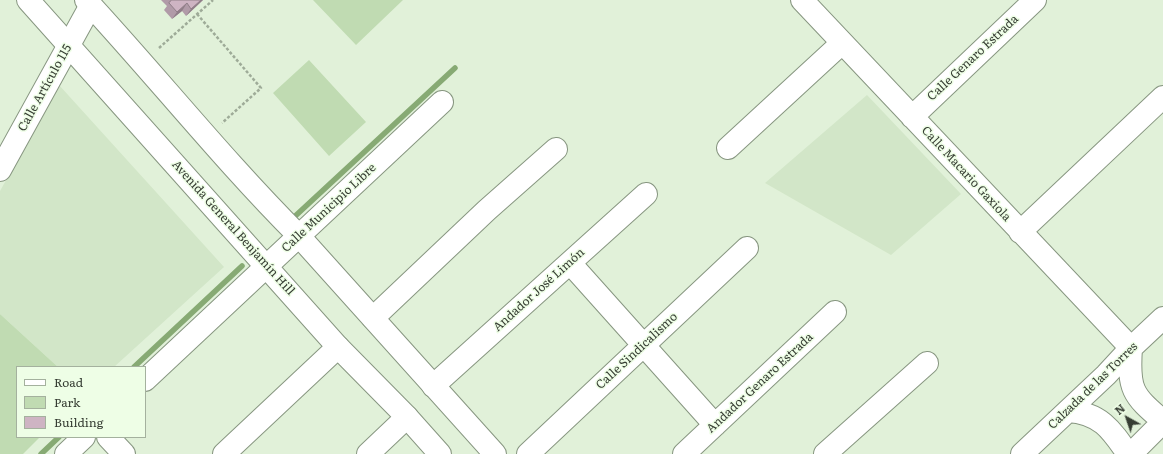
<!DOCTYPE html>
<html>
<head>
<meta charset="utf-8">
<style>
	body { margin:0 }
	#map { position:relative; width:1163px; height:454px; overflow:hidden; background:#e1f1d9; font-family:Literata,serif }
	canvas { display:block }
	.legend { position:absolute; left:16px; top:366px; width:130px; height:72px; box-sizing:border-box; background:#eefee6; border:1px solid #a4b19e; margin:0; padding:5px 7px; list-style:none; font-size:12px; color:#363d33 }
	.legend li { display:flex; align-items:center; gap:8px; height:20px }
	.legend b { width:20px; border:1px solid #a4b19e }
	.north { position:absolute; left:1107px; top:398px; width:40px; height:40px; -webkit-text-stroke:3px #eefee6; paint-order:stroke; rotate:320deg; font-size:11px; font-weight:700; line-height:16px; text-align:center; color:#363d33 }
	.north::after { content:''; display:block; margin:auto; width:14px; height:18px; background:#363d33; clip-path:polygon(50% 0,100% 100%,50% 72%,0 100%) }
</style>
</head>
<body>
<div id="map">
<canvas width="1163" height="454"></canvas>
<ul class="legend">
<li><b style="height:5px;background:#fff"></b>Road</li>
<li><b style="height:11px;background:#c0dbb2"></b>Park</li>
<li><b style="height:11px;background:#ceb4c3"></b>Building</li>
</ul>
<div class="north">N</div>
</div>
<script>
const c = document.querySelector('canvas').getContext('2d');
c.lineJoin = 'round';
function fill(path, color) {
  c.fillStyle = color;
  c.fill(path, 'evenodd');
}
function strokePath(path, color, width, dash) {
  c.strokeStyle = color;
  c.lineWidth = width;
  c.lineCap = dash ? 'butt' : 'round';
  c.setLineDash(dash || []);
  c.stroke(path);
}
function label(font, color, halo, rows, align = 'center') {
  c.font = font + ' Literata,serif';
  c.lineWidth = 3;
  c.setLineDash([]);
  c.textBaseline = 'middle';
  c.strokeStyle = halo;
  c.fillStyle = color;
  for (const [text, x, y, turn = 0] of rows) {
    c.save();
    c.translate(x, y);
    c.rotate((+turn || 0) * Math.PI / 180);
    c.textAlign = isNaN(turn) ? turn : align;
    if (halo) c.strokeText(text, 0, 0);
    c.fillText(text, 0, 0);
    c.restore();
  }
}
const built = new Path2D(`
	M59,85L224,267L114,367H58L0,314V191Z
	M867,95L961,194L891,255L765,183Z`);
const green = new Path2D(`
	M313,0H403L356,45Z
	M309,60L366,122L329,156L273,93Z
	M0,314L58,367H17V437H40L23,454H0Z`);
const stream = new Path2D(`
	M292,219L455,68
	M134,367L242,266
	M41,454L59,437`);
const path = new Path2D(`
	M197,14L261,88L222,123
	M159,48L213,0`);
const minor = new Path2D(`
	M802,0L1131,348
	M912,117L1035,0
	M728,148L842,43
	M0,170L91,5
	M1020,232L1163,97
	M570,263L715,425
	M373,318L487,210L556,149
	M145,380L442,102
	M433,386L646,194
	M108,437L124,454
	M66,454L84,437
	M224,454L338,347
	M368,454L407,417
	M528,454L747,248
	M684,454L835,312
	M825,454L927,363`);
const major = new Path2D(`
	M28,0L338,347L407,417L440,454
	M86,0C158,78 224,161 299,236L495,454
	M1131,348C1128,389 1132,395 1163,421
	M1068,411C1100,413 1111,429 1128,454
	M1022,454L1106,375L1131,348L1163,318
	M1131,454L1163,422`);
const wall = new Path2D(`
	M161,0H203L186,16L182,11L172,19L164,10L167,6Z`);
const shadedWall = new Path2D(`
	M201,0H203L186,16L191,9Z
	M187,3L182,11L172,19L177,12Z`);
const building = new Path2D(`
	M172,0H201L191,9L187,3L177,12L169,3Z`);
const streetNames = [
	["Calle Genaro Estrada",973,58,-43],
	["Calle Artículo 115",45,88,-61],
	["Calle Macario Gaxiola",966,174,47],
	["Calle Municipio Libre",329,208,-43],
	["Avenida General Benjamín Hill",233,228,48],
	["Andador José Limón",539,290,-42],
	["Calle Sindicalismo",637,351,-43],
	["Andador Genaro Estrada",760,383,-43],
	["Calzada de las Torres",1093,386,-44]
];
fill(built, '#d2e6c8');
fill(green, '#c0dbb2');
strokePath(stream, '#87aa74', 5.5);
strokePath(minor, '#879680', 24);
strokePath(major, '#879680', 24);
strokePath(path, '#9eab98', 2.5, [3, 2]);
strokePath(minor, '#fff', 22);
strokePath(major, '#fff', 22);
fill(wall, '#b19ba8');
fill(shadedWall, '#907e88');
fill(building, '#ceb4c3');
strokePath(building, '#907e88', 1);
label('12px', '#363d33', '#eefee6', streetNames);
</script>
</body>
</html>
